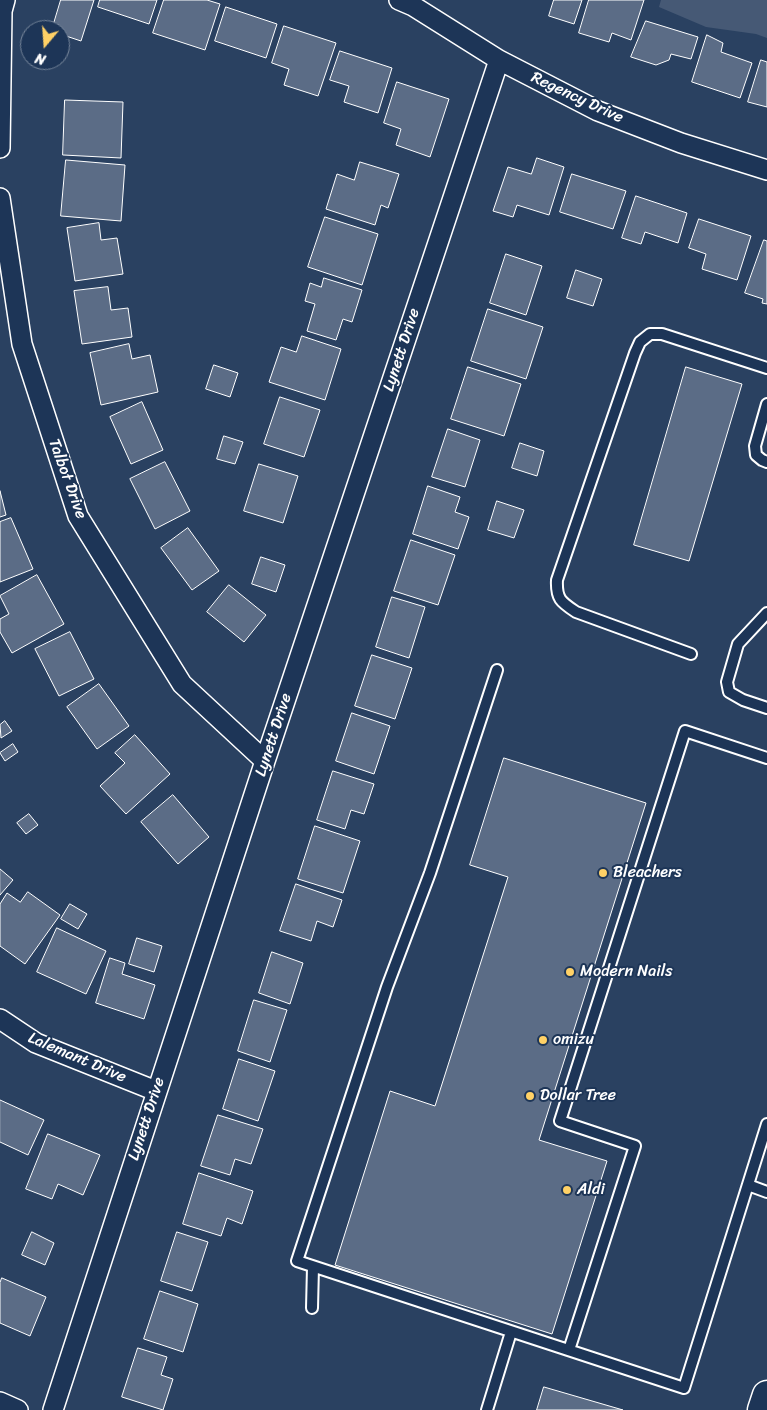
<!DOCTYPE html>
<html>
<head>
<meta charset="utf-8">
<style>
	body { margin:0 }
	#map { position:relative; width:767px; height:1410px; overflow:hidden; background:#2a4161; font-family:Sriracha,sans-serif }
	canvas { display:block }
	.north { position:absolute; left:20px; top:20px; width:50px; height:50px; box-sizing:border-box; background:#1d3557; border:1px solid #77869a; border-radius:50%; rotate:198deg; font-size:14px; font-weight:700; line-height:20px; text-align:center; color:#fff }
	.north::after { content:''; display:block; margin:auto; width:18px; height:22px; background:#ffd166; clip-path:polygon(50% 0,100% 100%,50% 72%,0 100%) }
</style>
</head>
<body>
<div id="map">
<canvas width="767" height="1410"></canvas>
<div class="north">N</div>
</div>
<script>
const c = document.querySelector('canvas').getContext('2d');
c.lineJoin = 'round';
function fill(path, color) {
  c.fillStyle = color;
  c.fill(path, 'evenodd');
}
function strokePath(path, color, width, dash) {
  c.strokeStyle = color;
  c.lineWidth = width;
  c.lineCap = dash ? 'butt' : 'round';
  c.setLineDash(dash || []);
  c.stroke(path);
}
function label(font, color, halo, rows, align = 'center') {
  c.font = font + ' Sriracha,sans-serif';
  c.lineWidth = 4;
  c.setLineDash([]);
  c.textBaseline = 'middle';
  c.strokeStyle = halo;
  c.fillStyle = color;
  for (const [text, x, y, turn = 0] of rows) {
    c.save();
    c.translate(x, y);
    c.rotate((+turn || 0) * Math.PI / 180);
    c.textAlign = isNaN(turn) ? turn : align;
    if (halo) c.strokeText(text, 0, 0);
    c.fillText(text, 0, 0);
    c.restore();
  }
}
const green = new Path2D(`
	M661,0H767V38L756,34L706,27L659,7Z`);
const building = new Path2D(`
	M61,0H94L81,41L60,34V30H52Z
	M100,0H157L149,24L98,7Z
	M164,0H207L220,4L205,50L153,33Z
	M554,0H582L574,24L549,16Z
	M589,0H644L631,40L612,33L609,42L579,33Z
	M226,7L277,24L266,58L215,41Z
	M646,21L698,37L691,59L671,54L669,60L656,65L631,57Z
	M284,26L336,43L318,96L284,85L289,69L272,63Z
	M707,35L723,43L721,52L752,63L740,98L692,82Z
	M340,51L392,68L378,113L344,102L349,86L330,80Z
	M761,60L767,62V107L748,102Z
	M397,82L449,99L430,157L396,145L401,129L384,123Z
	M65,100L123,102L121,158L63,155Z
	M537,158L564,167L549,215L517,205L513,217L493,211L508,167L531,174Z
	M66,160L125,165L121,221L61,216Z
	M360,162L399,174L388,208L381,205L375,225L326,209L337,174L354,180Z
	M572,174L626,191L613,229L560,212Z
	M636,196L687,213L678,243L645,232L641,244L622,238Z
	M325,217L378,234L362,285L308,267Z
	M699,219L751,236L737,280L702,269L706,254L689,248Z
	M99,223L101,240L117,238L123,274L75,281L67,228Z
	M764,240L767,241V304L762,303L763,299L745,293Z
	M506,254L542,266L526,315L490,303Z
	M576,270L602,279L593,306L567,298Z
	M324,278L362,290L352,322L343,319L336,340L307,331L315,304L305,301L310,283L321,287Z
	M108,287L111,310L128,308L132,337L82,344L74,291Z
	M488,309L543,327L526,379L471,361Z
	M302,336L341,349L325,400L269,382L281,347L296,352Z
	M129,344L132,359L150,355L158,392L101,405L90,353Z
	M214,365L238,373L230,397L206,389Z
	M468,367L521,384L504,436L451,419Z
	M686,367L742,384L689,561L634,545Z
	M280,397L320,410L304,457L264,444Z
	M142,402L163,450L131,464L110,417Z
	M448,429L480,440L465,487L432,477Z
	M224,436L243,442L235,464L217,459Z
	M520,443L544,451L537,476L512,468Z
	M165,462L190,511L155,529L130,479Z
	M259,464L298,476L283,523L244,511Z
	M428,486L460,497L455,512L469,517L458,549L413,534Z
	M0,491L6,515L0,517Z
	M497,501L524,510L514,538L488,530Z
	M11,518L33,569L0,582V522Z
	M188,528L219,571L192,590L161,548Z
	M411,540L455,555L438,605L394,591Z
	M261,557L285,565L276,592L252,584Z
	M37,575L64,624L12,653L0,632V619L9,614L0,596Z
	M229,585L266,615L244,642L207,612Z
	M392,597L425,607L409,658L376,647Z
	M70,632L94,679L59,696L35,649Z
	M372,655L412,668L395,719L355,706Z
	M99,684L129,726L97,749L67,707Z
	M352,713L390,726L374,774L336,761Z
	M5,721L12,731L1,738L0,725Z
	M135,735L170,774L126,814L100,786L125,763L115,753Z
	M13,744L18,752L5,761L0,753Z
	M504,758L646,803L539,1140L607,1161L552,1334L335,1265L390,1091L435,1106L508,877L470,865Z
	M333,771L374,784L364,814L351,810L345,829L317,820Z
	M173,795L209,837L178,864L141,822Z
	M29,814L38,825L26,834L17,823Z
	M315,826L360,841L343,893L298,879Z
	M0,869L13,880L0,895Z
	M296,884L342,900L333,927L317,921L311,941L280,931Z
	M28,892L60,915L25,964L0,946V904L7,893L20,902Z
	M70,904L87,914L78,929L61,919Z
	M57,928L106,951L86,994L37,972Z
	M137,938L162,946L154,972L129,964Z
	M272,952L303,963L290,1004L259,993Z
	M110,958L125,963L122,974L155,985L144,1019L96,1003Z
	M254,1000L287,1010L270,1062L238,1051Z
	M239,1059L275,1071L258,1121L223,1109Z
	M0,1100L44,1120L28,1155L0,1142Z
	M218,1115L263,1129L251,1164L235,1159L230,1175L201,1166Z
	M48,1134L100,1155L83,1195L58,1184L52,1199L26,1189Z
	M199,1173L253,1191L242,1224L227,1218L221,1236L183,1224Z
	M32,1232L54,1243L45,1265L22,1255Z
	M177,1232L208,1242L192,1291L161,1281Z
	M2,1278L46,1297L30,1336L0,1323V1283Z
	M160,1291L198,1304L183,1352L144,1339Z
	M138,1348L167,1357L161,1375L173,1379L163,1410L122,1397Z
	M544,1387L623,1410H537Z`);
const lane = new Path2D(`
	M767,404L755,446L756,455L762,460L767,462
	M767,613L738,644L727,682L729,692L743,700L767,708
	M691,654L576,612C561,602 556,599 557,580L635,353L640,342L650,334H662L767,368
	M497,670L430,873L387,987L297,1261L684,1388L767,1124
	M748,1185L767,1192
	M312,1308L313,1267
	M569,1350L635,1146L560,1121L685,731L767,758
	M487,1410L511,1332`);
const street = new Path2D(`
	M399,0L413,6L499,60L598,111L681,143L767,170
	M0,148L2,11L5,0
	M0,198L22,344L78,516L182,684L265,761
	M0,1019L36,1043L156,1091
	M0,1402L18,1410
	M53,1410L265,761L499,60`);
const primary = new Path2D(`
	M762,1410L767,1395`);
const markers = [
	[603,873,5,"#ffd166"],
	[570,972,5,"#ffd166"],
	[543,1040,5,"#ffd166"],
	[530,1096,5,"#ffd166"],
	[567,1190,5,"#ffd166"]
];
const streetNames = [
	["Regency Drive",577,98,25],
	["Lynett Drive",402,350,-72],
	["Talbot Drive",67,479,70],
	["Lynett Drive",274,735,-72],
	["Lalemant Drive",77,1058,23],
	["Lynett Drive",147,1119,-72]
];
const poiNames = [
	["Bleachers",613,873],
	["Modern Nails",580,972],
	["omizu",553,1040],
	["Dollar Tree",540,1096],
	["Aldi",577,1190]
];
fill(green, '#465975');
fill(building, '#5b6c86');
strokePath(building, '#fff', 1);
strokePath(lane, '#fff', 14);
strokePath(street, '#fff', 22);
strokePath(primary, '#fff', 31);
strokePath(lane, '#1d3557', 10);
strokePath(street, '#1d3557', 19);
strokePath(primary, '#1d3557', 28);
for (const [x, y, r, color] of markers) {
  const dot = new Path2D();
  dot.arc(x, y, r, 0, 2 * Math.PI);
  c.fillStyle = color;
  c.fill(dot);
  strokePath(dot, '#1d3557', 2);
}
label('16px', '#fff', '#1d3557', streetNames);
label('16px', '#fff', '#1d3557', poiNames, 'left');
</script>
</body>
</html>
